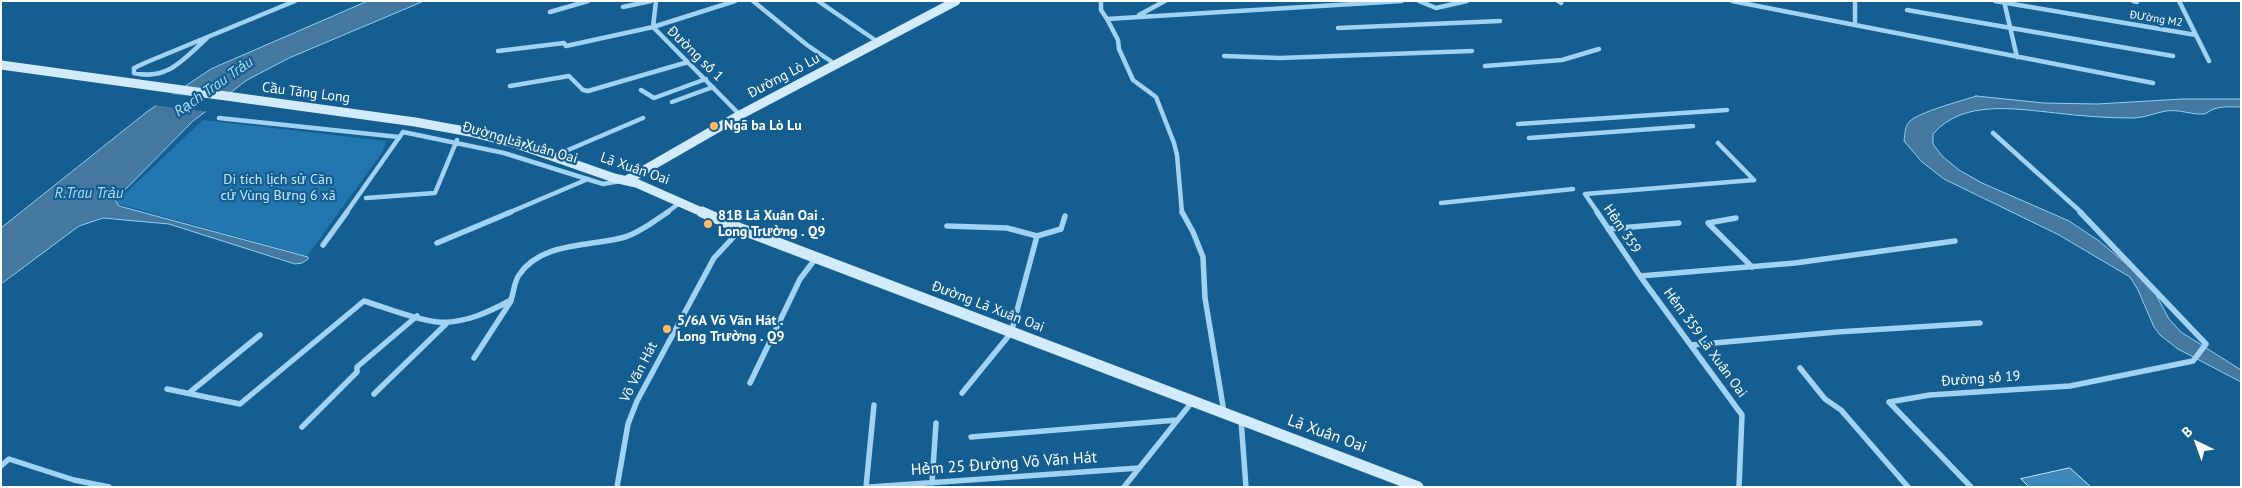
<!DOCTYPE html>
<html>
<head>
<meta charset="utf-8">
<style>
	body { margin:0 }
	#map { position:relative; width:2242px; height:488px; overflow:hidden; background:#145e92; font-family:"PT Sans",sans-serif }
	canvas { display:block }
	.frame { position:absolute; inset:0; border:2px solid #fff; pointer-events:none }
	.north { position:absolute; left:2172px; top:418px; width:50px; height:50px; -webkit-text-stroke:4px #145e92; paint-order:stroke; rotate:318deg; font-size:14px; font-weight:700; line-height:20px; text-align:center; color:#fff }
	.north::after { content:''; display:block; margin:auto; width:18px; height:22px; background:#fff; clip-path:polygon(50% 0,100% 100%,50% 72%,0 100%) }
</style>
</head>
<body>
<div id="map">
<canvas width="2242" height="488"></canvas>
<div class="frame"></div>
<div class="north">B</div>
</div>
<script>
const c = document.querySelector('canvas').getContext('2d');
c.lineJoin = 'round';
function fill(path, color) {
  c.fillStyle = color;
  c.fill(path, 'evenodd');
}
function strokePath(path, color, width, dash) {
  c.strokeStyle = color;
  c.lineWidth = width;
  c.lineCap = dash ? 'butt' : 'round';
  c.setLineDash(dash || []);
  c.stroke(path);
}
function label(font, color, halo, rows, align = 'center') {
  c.font = font + ' "PT Sans",sans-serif';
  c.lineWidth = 4.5;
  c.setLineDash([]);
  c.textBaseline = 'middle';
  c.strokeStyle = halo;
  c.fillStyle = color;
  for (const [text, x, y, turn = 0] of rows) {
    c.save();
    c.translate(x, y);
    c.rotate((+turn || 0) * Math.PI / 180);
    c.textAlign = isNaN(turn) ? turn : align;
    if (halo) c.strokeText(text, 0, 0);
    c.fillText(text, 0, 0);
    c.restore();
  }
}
const green = new Path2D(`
	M203,120L386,141L382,153L307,256L115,203Z`);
const water = new Path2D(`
	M368,1H424L289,58L247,80L193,121L115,200L119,206L308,257V259L302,263L295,264L169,224L103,218L79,226L1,284V228L148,111L211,69Z
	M1976,96L2044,103L2097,104L2182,99H2241V107C2232,107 2222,106 2214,109C2210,110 2208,113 2204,114C2192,115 2179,109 2166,111C2155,113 2144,118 2132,118C2107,118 2081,116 2056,113C2016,109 1963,99 1933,134V144L1942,156L1959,170L1982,183L2069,221L2099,241L2143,278L2155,293L2169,319L2181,332L2241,370V382L2178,349L2160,335L2154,327L2138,290L2130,277L2059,235L1944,179L1922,162L1904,141C1905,134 1905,126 1909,122C1918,112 1962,101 1976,96Z`);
const pier = new Path2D(`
	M169,94L224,100L209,112L153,105Z`);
const building = new Path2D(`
	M2070,468L2091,487H2029L2021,479Z`);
const streetFar1 = new Path2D(`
	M656,1L653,27L740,115
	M753,1L807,45L835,64
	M818,1L878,42
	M1101,1V10L1107,19L1402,1
	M1419,1L1436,8L1467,1
	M1558,1L1561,3
	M1732,1L1855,25
	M1855,1V25L2153,83
	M1995,1L2196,35
	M2004,1L2017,57
	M2133,1L2137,2
	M2179,1L2209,61
	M623,7L651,1
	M1907,10L2173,56
	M550,12L588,1
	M1139,15L1165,1
	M1107,19L1118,40L1119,49L1133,80L1156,97L1174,143L1177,155L1182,213
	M1338,28L1500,21
	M207,38C184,59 167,81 134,73V68L147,62L295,1
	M498,51L564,43L566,46L653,27L735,1
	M1224,56L1280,58L1472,51
	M1485,66L1562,60L1599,49
	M510,86L569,76L583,90L588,91L688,62
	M641,90L654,98L706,79
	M672,102L713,87
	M219,118L399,137
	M1518,124L1727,110
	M1993,133L2082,213
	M1529,138L1693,126
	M1718,143L1754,180
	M554,156L643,118
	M366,198L435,193L457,140
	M1441,203L1573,189
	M346,213L403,132L504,153L603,184L620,181
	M508,213L588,179
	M666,213L681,202
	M1598,213L1585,194L1754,180`);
const street = new Path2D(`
	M1182,212L1193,232L1203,257L1205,298L1224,412
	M1597,212L1640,276L1742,415L1739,487
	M1736,218L1708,223L1752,267
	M947,226L1007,228L1037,236L1011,333L962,393
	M1608,229L1679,223
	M1037,236L1061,229L1065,216
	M437,243L511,212
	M323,245L347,212
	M1640,276L1795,263L1955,241
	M1692,345L1837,332L1980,323
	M474,358L511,301
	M1800,368L1825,399L1841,410L1908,487
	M750,383L800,279L816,258
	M167,389L240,404L364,301C384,307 419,321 438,322C464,324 489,312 511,300C514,292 514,282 519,275C542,241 591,247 625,237C641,232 654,221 668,212
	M189,393L260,335
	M374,394L447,323
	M1241,420L1246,487
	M302,427L357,372V367L417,316
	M971,437L1177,420
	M1,466L9,459L74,480L109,487
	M932,483L936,423
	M617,487L628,424L637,401L714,258L741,229
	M866,487L874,405
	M870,487L1139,468
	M1124,487L1192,402
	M1971,487L1889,402L1930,395L2070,386L2193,361L2206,344L2080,212`);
const secondaryFar1 = new Path2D(`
	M1,65L415,122L470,132L517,144L614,178L636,183L704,213
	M627,180L740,115L956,1`);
const secondary = new Path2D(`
	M702,212L741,229L1418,487`);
const markers = [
	[714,126,5,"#ffbb62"],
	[708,224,5,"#ffbb62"],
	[667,329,5,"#ffbb62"]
];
const farStreetnames = [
	["ĐƯờng M2",2156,19,9]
];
const streetNames = [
	["Đường số 1",695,54,44],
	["Đường Lò Lu",784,76,-28],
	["Cầu Tăng Long",306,93,7],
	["Đường Lã Xuân Oai",520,143,16],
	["Lã Xuân Oai",635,169,19],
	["Hẻm 359",1622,229,56],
	["Đường Lã Xuân Oai",988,307,21],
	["Hẻm 359 Lã Xuân Oai",1705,343,54],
	["Võ Văn Hát",639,372,-63],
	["Đường số 19",1981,379,-4]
];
const poiNames = [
	["Ngã ba Lò Lu",724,126],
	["81B Lã Xuân Oai .",718,216],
	["Long Trường . Q9",718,232],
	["5/6A Võ Văn Hát .",677,321],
	["Long Trường . Q9",677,337]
];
const parkNames = [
	["Di tích lịch sử Căn",278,180],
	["cứ Vùng Bưng 6 xã",278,196]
];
const waterNames = [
	["Rạch Trau Trảu",214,87,-35],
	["R.Trau Trảu",89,194]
];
const nearStreetnames = [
	["Lã Xuân Oai",1327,434,20],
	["Hẻm 25 Đường Võ Văn Hát",1004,464,-4]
];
fill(green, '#2377af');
fill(water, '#44789e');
strokePath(water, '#94cff4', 1);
fill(pier, '#145e92');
fill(building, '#3d87ba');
strokePath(building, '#c9e8fc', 1);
strokePath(streetFar1, '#a2d2f1', 4.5);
strokePath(street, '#a2d2f1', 5.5);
strokePath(secondaryFar1, '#d1eafc', 9);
strokePath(secondary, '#d1eafc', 11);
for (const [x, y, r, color] of markers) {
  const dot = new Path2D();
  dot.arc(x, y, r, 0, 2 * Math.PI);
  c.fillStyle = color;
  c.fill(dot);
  strokePath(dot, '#145e92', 2);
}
label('11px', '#fff', '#145e92', farStreetnames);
label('14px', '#fff', '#145e92', streetNames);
label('bold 14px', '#fff', '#145e92', poiNames, 'left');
label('14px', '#c9e8fc', '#145e92', parkNames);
label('italic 15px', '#aedbf8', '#145e92', waterNames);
label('16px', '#fff', '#145e92', nearStreetnames);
</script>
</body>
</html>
